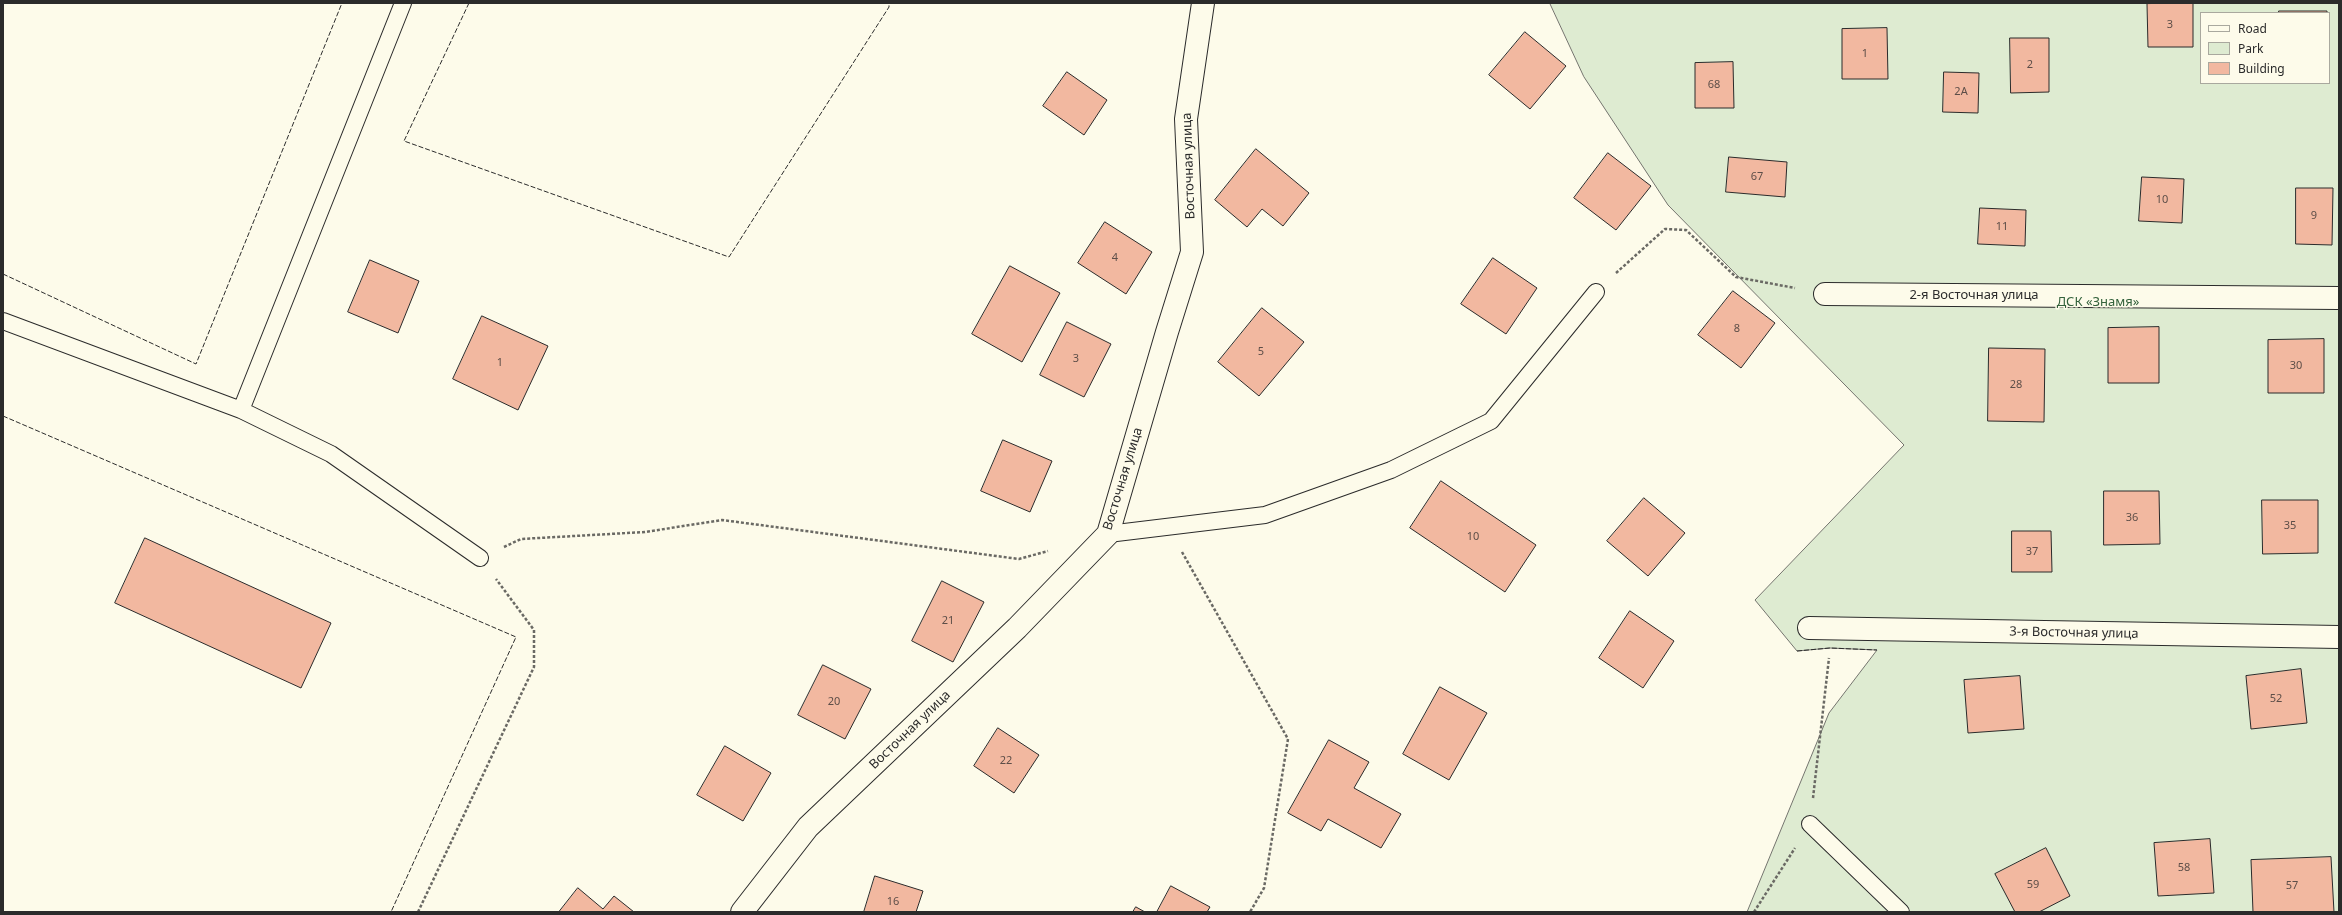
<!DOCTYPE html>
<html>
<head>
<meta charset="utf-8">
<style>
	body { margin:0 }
	#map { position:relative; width:2342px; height:915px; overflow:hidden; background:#fdfbea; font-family:"Noto Sans",sans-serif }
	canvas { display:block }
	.frame { position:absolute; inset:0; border:4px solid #2b2b2b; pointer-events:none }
	.legend { position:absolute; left:2200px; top:12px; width:130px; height:72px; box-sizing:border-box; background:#fdfbea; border:1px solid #a9a89e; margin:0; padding:5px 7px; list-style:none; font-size:12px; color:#2b2b2b }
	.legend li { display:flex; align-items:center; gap:8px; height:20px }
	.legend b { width:20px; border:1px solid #a9a89e }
</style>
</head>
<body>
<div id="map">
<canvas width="2342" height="915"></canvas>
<div class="frame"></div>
<ul class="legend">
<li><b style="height:5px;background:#fdfbea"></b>Road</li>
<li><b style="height:11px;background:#deebd1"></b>Park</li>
<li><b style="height:11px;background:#f2b8a0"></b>Building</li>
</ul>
</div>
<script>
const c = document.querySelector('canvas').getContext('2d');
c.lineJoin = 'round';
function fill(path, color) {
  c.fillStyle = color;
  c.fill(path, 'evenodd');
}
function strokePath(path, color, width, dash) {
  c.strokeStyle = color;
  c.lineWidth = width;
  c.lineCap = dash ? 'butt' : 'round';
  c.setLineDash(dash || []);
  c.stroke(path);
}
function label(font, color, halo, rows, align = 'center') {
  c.font = font + ' "Noto Sans",sans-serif';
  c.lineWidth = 3;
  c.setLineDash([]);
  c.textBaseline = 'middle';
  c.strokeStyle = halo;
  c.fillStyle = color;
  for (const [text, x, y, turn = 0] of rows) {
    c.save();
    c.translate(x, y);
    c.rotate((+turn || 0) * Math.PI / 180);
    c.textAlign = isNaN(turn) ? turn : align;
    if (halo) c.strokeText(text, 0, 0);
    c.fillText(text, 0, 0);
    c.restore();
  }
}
const green = new Path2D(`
	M1550,3H2339V912H1747L1829,713L1877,650L1830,648L1797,651L1755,600L1904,445L1668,205L1584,77ZM2201,13H2329V83H2201Z`);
const building = new Path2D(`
	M2193,3V47H2148L2147,4Z
	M2279,11H2327V13H2279Z
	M1887,28L1888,79H1842V29Z
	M1525,32L1566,66L1530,109L1489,75Z
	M2010,38H2049V92L2011,93Z
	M1733,62L1734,108H1695V63Z
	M1067,72L1107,100L1084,135L1043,106Z
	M1944,72L1979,73L1978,113L1943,112Z
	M1256,149L1309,193L1283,226L1262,209L1247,227L1215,200Z
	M1608,153L1651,186L1616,230L1574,198Z
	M1729,157L1787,162L1785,197L1726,192Z
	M2142,177L2184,179L2182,223L2139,221Z
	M2296,188H2333L2332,245L2296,244Z
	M1980,208L2026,210L2025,246L1978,244Z
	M1105,222L1152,252L1126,294L1078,263Z
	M1493,258L1537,288L1506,334L1461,304Z
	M370,260L419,281L398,333L348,312Z
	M1010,266L1060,293L1022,362L972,334Z
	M1733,291L1775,323L1741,368L1698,335Z
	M1262,308L1304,342L1259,396L1218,362Z
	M482,316L548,346L518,410L453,379Z
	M1067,322L1111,344L1084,397L1040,375Z
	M2159,327V383H2108V328Z
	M2324,339V393H2268V340Z
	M1989,348L2045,349L2044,422L1988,421Z
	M1003,440L1052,461L1030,512L981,491Z
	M1441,481L1536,545L1505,592L1410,528Z
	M2104,491H2159L2160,544L2104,545Z
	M1644,498L1685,533L1648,576L1607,541Z
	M2262,500H2318V553L2263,554Z
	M2012,531H2051L2052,572H2012Z
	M145,538L331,623L301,688L115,603Z
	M942,581L984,602L953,662L912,641Z
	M1630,611L1674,641L1643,688L1599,658Z
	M823,665L871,689L845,739L798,715Z
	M2301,669L2307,723L2251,729L2246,676Z
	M2020,676L2024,729L1968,733L1964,680Z
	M1440,687L1487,713L1449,780L1403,754Z
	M998,728L1039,755L1014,793L974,766Z
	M1329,740L1369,762L1354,788L1401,814L1381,848L1328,819L1321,831L1288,813Z
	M725,746L771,773L743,821L697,795Z
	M2210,839L2214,893L2158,896L2154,843Z
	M2046,848L2070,896L2039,912H2015L1995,874Z
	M2331,857L2334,912H2253L2251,860Z
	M875,876L923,891L916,912H864Z
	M1171,886L1210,907L1207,912H1157Z
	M578,888L603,909L614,896L634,912H559Z
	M1136,907L1145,912H1133Z`);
const path = new Path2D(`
	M1616,273L1665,229L1686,230L1736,277L1795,288
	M504,547L521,539L645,532L722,520L1019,559L1048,551
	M1182,552L1288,739L1264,888L1250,912
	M1813,798L1829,658
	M418,912L534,667V630L496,579
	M1754,912L1795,848`);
const service = new Path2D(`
	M3,321L241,410L403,3
	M241,410L331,454L480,558
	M1108,534L1265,515L1391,470L1491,421L1596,292
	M1810,824L1901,912`);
const minor = new Path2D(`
	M1825,294L2339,298
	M1809,628L2339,637
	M742,912L808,827L1017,628L1108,534L1167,332L1192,252L1186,119L1203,3`);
const fence = new Path2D(`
	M469,3L404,141L729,257L889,7V3
	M3,274L196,364L342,3
	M3,416L516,637L391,912
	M1797,651L1830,648L1877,650`);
const numberNames = [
	["3",2170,25],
	["1",1865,54],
	["2",2030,65],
	["68",1714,85],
	["2А",1961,92],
	["67",1757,177],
	["10",2162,200],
	["9",2314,216],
	["11",2002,227],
	["4",1115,258],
	["8",1737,329],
	["5",1261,352],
	["3",1076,359],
	["1",500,363],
	["30",2296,366],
	["28",2016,385],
	["36",2132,518],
	["35",2290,526],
	["10",1473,537],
	["37",2032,552],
	["21",948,621],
	["52",2276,699],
	["20",834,702],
	["22",1006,761],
	["58",2184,868],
	["59",2033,885],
	["57",2292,886],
	["16",893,902]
];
const streetNames = [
	["Восточная улица",1189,166,-92],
	["2-я Восточная улица",1974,295],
	["Восточная улица",1123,479,-73],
	["3-я Восточная улица",2074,633,1],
	["Восточная улица",910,730,-44]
];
const parkNames = [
	["ДСК «Знамя»",2098,302]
];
fill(green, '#deebd1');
strokePath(green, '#74746e', 1);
fill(building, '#f2b8a0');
strokePath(building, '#2b2b2b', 1);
strokePath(service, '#2b2b2b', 18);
strokePath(minor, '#2b2b2b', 24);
strokePath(path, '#6a6964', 2.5, [3, 2]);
strokePath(service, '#fdfbea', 16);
strokePath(minor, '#fdfbea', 22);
strokePath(fence, '#2b2b2b', 1, [5, 2]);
label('11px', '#5d4e48', null, numberNames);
label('13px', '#2b2b2b', '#fdfbea', streetNames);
label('13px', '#34623c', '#fdfbea', parkNames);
</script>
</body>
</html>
